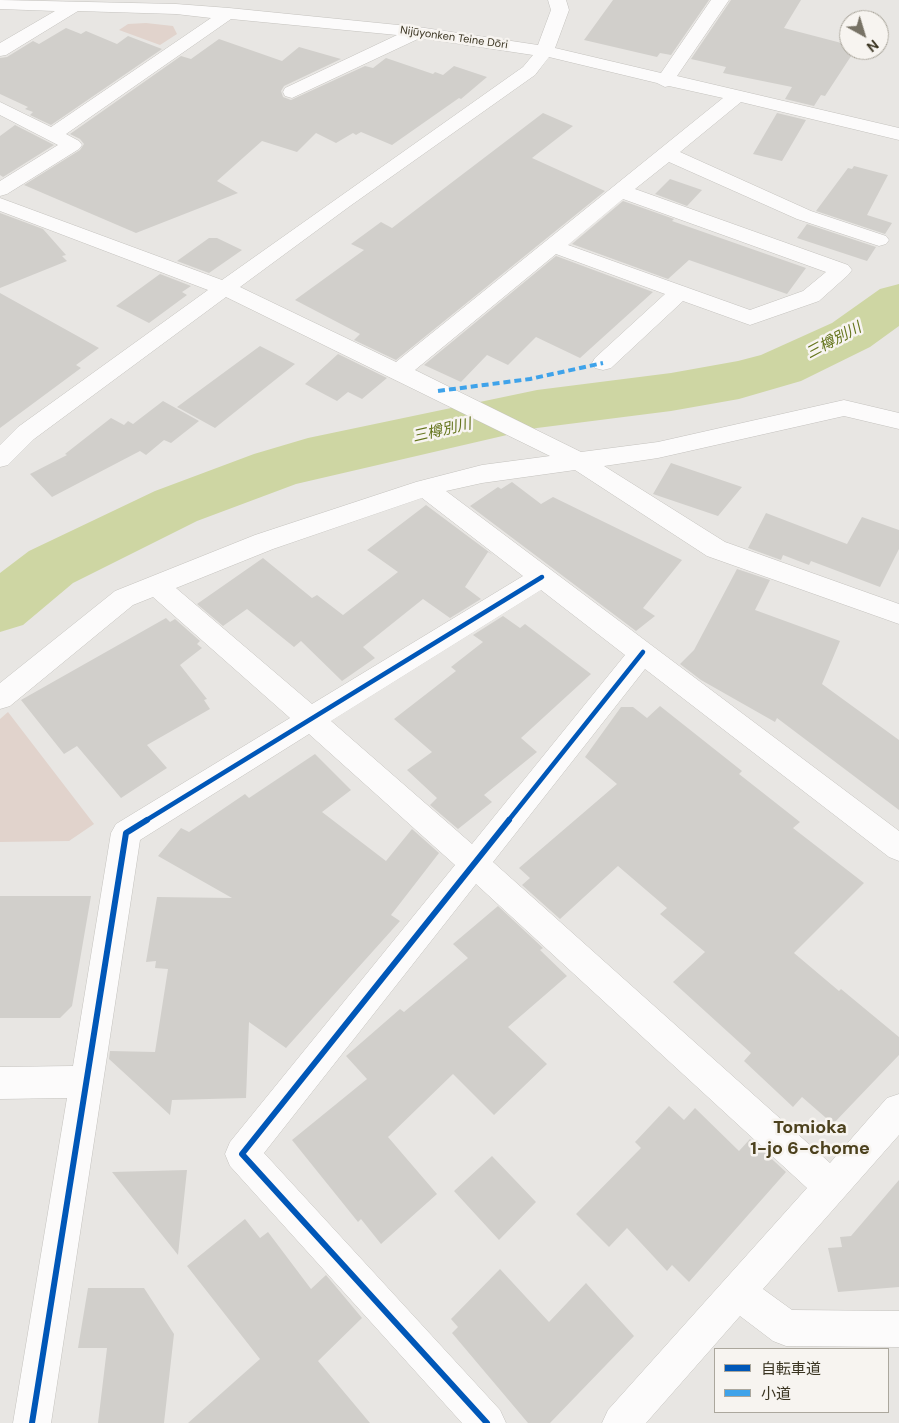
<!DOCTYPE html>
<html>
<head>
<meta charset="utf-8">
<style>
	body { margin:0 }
	#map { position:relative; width:899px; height:1423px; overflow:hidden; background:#e8e6e3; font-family:"DM Sans","Noto Sans JP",sans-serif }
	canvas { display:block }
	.legend { position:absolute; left:714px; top:1348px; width:175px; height:65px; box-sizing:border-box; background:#f7f4f0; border:1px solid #aba79d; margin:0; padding:6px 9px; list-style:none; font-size:15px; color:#3a3421 }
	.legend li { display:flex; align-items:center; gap:10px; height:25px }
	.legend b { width:25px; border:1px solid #aba79d }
	.north { position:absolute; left:839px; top:10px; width:50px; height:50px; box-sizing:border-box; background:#f7f4f0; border:1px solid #aba79d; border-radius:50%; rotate:141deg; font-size:14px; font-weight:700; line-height:20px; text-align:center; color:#3a3421 }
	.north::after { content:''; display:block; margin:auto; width:18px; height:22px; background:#777265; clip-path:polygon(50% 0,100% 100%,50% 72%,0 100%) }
</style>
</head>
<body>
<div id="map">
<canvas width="899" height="1423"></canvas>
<ul class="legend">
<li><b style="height:6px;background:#0057b8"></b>自転車道</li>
<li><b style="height:6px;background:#3fa3ea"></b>小道</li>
</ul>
<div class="north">N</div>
</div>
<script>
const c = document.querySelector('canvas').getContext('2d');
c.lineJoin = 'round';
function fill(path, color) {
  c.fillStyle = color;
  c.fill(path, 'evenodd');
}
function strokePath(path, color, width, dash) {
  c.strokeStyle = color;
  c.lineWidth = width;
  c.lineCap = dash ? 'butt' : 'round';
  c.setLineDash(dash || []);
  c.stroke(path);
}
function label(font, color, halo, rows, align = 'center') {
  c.font = font + ' "DM Sans","Noto Sans JP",sans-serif';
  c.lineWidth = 5;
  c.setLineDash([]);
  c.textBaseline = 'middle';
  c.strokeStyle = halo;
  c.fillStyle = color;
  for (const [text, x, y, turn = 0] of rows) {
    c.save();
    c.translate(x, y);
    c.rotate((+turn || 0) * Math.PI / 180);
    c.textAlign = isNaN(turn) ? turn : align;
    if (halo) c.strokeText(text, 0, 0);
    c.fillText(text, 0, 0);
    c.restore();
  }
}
const green = new Path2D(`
	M146,23L173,26L177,34L160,45L119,30L128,24Z
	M8,712L94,824L69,841L0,842V719Z`);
const river = new Path2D(`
	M899,284V326L870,347L801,381L739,399L671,411L537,428L296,484L197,521L73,583L23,625L0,632V573L29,551L155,491L254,454L308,438L537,390L671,373L738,361L761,355L832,323L880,289Z`);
const building = new Path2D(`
	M613,0H709L671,55L660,53L657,57L584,40Z
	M731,0H801L784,28L849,45V50H855L825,96L821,95L814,106L785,99L792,87L723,73L726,67L691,59Z
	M66,28L81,34L86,31L117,44L128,36L162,49L51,125L30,115L33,112L25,109L28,107L0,94V58L7,57L33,41L39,44Z
	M219,39L282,61L299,47L341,59L284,86L281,91L283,97L291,100L365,66L373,68L386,58L433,74L435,72L443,75L454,66L487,77L461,99L459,98L392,145L361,132L356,135L353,133L336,143L316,133L297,152L262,141L217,181L238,193L136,233L24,185L80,150L84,144L80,139L70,134L181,56L191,59Z
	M543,113L573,126L532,158L605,191L396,360L354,340L360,334L295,300L364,250L351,244L381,222L392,228Z
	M777,113L806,120L782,161L753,154Z
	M15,125L54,145L3,177L0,175V136Z
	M854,166L888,175L867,215L892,223L885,234L816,211L848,168L852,169Z
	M670,179L702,190L687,206L655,194Z
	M623,201L674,219L672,221L806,268L787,294L689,260L668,279L572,244Z
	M0,213L43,229L66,255L62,256L67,261L0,288Z
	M807,224L876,247L867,261L797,238Z
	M209,238H217L242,250L209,273L177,261Z
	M556,256L653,292L580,358L536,337L508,365L487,355L461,382L424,365Z
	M160,274L191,286L182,292L187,295L149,323L116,306Z
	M0,293L99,348L76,365L81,368L0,428Z
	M260,346L295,364L215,428L177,407Z
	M338,354L387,378L362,399L348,392L337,401L305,384Z
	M163,401L199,421L171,443L164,440L146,455L140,451L52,497L30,474L67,455L65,454L111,418L124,425L128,421L133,424Z
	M671,463L742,487L718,516L653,494Z
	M512,482L541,504L553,497L682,560L643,608L655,616L636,631L470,506L498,487L501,489Z
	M426,505L493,555L488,552L465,587L481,599L450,618L423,599L363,647L375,658L342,681L301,641L294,647L247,609L223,626L197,604L263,558L312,598L317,595L343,615L398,572L367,550Z
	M766,513L847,544L862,517L899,530V549L880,587L811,561L809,565L783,555L781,560L748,548Z
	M737,569L770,580L755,610L840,641L822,684L899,740V810L777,718L775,722L701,680L680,664L694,650Z
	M503,616L520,628L525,624L591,674L521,738L537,752L484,795L492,802L458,829L430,805L437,798L407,770L432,752L394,719L456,671L451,667L483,642L473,635Z
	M166,618L170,622L175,619L200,641L197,644L202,648L180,665L207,699L204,700L210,709L147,745L167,768L121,798L77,746L64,754L21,700Z
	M660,706L742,771L739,774L800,822L793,828L864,883L794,953L839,991L841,989L899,1037V1055L833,1124L802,1097L793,1107L744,1061L751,1053L673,982L705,952L660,914L667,908L618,866L560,919L522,885L530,878L519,868L617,784L585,757L621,707H633L647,718Z
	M315,754L351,790L322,812L386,861L412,829L439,853L391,915L400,921L286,1048L249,1022L246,1098L172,1100L170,1115L109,1059L110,1051L155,1052L168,969L155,968L156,961L146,962L157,897L232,898L158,856L181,828L189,832L245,794L249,798Z
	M0,896H91L72,1006L60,1018H0Z
	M498,906L543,948L540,950L567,976L508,1027L547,1064L494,1115L453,1074L388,1137L437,1194L381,1244L361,1219L358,1222L292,1140L367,1079L346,1056L400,1009L404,1012L468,958L453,944Z
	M669,1106L684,1120L695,1108L739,1151L750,1139L786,1172L689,1282L672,1265L667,1271L627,1228L609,1247L576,1214L641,1148L635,1142Z
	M492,1156L536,1202L499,1240L454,1191Z
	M187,1170L178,1255L112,1172Z
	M899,1180V1287L838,1292L828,1248L842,1247L840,1237L851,1236Z
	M245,1219L260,1238L268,1232L311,1289L326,1275L362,1318L318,1361L370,1423H188L260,1359L187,1266Z
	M500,1269L549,1322L586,1283L634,1336L550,1423H528L452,1333L458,1327L451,1319Z
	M88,1288H144L174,1334L164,1423H98L107,1348H78Z`);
const minor = new Path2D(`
	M0,0L176,4L229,8L418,27L538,45L551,10L548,0H566L569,10L555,48L661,73L711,0H729L677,76L899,128V140L741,102L680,152L811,211L886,236L889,240L886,244L879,246L797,219L669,162L635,189L848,265L852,270L848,275L819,301L750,325L683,301L611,368L603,370L595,368L592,363L595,358L665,294L556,254L415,370L581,452L658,442L844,400L899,413V429L844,416L658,458L604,466L725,542L899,604V624L707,556L575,470L482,483L446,491L899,831V861L889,857L645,669L493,862L830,1163L887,1098L899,1094V1135L763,1289L792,1310L899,1311V1347L786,1346L773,1341L740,1316L646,1423H602L608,1410L807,1188L476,884L264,1153L500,1410L506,1423H462L230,1166L225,1154L230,1142L455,865L309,734L140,840L51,1423H13L67,1098L0,1099V1067L73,1066L111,833L116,824L290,718L153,597L133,605L10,706L0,709V683L115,591L255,535L416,482L482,465L550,456L226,297L34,439L8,465L0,467V445L18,427L208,290L0,211V198L222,280L523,67L533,55L420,38L292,98L285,96L283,92L285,88L397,35L231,19L66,134L79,141L82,145L79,149L7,194L0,196V181L58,145L0,115V102L51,127L211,18L176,14L78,11L6,55L0,56V43L55,11L0,9ZM549,57L657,83L665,87L669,86L723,98L396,362L240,287L350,206L535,75ZM623,199L826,272L803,291L750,310L568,245ZM422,498L523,576L312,704L176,588L273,549ZM541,590L625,655L472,844L331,721Z`);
const quiet = new Path2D(`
	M438,391L530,379L603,363`);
const cyclewayFar1 = new Path2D(`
	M145,821L542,577
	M508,821L643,652`);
const cycleway = new Path2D(`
	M32,1423L126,833L147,820
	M487,1423L242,1154L509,820`);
const farStreetnames = [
	["Nijūyonken Teine Dōri",454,38,8]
];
const waterNames = [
	["三樽別川",834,341,-28],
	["三樽別川",442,431,-13]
];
const nearNeighbourhoodnames = [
	["Tomioka",810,1128],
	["1-jo 6-chome",810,1149]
];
fill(green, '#e1d3cc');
fill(river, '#ced6a3');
fill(building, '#d1cfcb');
strokePath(minor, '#c4c2be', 1);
fill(minor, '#fcfbfb');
strokePath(quiet, '#3fa3ea', 4, [7, 4]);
strokePath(cyclewayFar1, '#0057b8', 4.5);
strokePath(cycleway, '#0057b8', 6);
label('11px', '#3a3421', '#f7f4f0', farStreetnames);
label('italic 15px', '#65751d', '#f7f4f0', waterNames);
label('bold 18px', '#4c411d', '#f7f4f0', nearNeighbourhoodnames);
</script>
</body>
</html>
